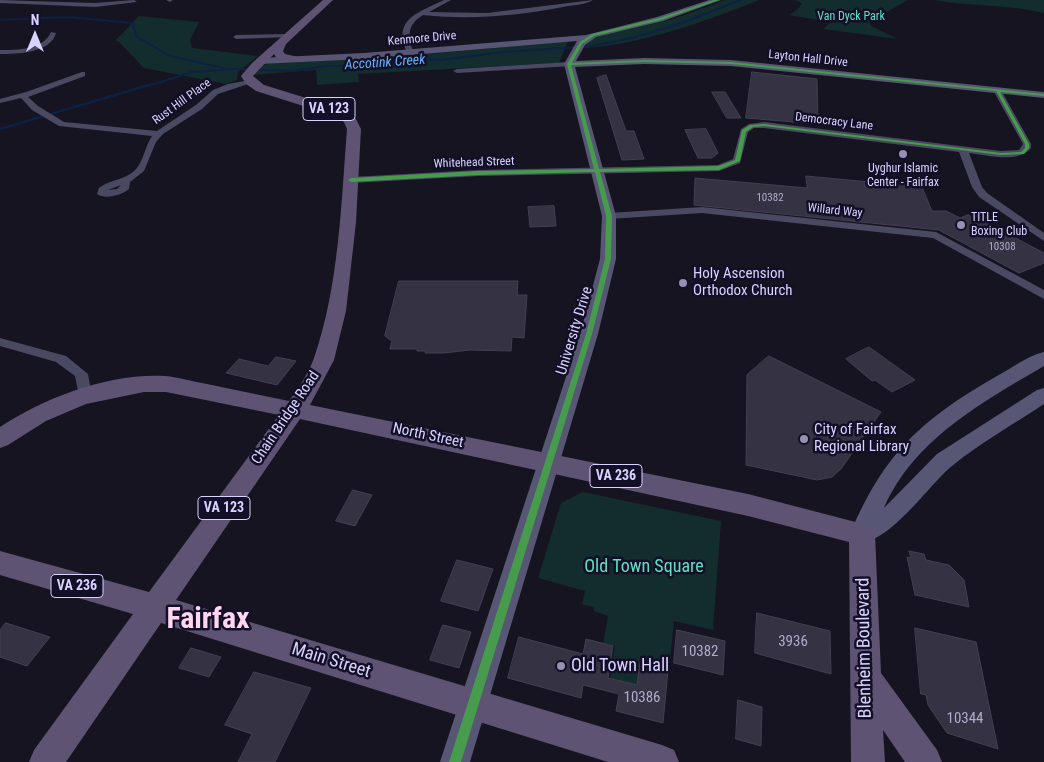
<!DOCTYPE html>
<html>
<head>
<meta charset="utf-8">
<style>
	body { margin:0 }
	#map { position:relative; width:1044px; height:762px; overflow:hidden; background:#161421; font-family:"Roboto Condensed",sans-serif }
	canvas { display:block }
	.north { position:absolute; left:10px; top:10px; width:50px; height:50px; -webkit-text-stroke:4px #130f26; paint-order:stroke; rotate:0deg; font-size:14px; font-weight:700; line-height:20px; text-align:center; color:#d9d4ff }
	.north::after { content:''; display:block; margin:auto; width:18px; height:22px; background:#d9d4ff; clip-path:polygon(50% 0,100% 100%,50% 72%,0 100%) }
</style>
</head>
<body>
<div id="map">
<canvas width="1044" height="762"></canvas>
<div class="north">N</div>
</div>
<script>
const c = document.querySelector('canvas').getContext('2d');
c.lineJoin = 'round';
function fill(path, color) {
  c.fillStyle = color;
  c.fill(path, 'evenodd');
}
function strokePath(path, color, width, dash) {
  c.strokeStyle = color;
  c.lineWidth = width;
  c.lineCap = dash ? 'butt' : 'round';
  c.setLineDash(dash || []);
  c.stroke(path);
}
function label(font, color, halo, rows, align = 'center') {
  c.font = font + ' "Roboto Condensed",sans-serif';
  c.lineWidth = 5;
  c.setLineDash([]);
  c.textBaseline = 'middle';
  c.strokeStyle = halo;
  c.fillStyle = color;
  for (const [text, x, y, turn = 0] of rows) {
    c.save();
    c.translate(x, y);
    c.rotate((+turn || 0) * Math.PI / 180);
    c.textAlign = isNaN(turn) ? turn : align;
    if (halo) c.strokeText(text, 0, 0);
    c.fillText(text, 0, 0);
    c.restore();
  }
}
const green = new Path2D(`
	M725,0H759C707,21 640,45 584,48L591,38L673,19Z
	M794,0H908L869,22L871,26L898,39L823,29L831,22L789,15L798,9L802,3Z
	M934,0H1044V13C1008,4 971,7 934,0Z
	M139,16L199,22L190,40L192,48L258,56L238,72L237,80L226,84L144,68L118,41H115Z
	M568,41L559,63L358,74L359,82L317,85L316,70L252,75L264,65L271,63L399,57Z
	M583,492L721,521L713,630L674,621L669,670L640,663L637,685L610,679L615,646L603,644L608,616L594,611L593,607L582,604L585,591L538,578L561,503Z`);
const streamFar1 = new Path2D(`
	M0,20L67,17L132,23L137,37L170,56L224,68
	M148,86L192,72L232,69L293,71L326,66H376L409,59L442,60L504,52L592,46L632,38L682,23L741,0`);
const stream = new Path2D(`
	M0,129L152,84`);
const building = new Path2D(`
	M752,72L817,79L818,124L746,118Z
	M606,75L626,131H634L644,159L622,160L597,78Z
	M712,92H725L741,118H727Z
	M706,129L718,153L712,158H698L685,130Z
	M806,176L922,187L932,211H946L960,218L970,214L1044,253V263L1019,273L939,230L694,205L695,178L807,188Z
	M554,206L556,226L530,227L528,207Z
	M399,281H518L517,295H527L524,338L512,337L511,351L470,350L444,353H425L426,351H417V349H390L392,341L385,336Z
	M869,347L915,380L892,392L875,380L872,381L846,359Z
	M769,356L881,412L841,469L832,477L817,480L746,465L747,375Z
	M276,357L296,361L277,385L226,373L239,359L268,366Z
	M353,490L372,495L355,526L336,521Z
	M909,551L924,554L926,560L949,565L964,580L969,607L915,595L907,557L911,558Z
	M457,560L493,569L478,611L441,601Z
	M757,613L830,631L831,674L755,653Z
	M6,623L50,637L27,666L0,657V630Z
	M443,625L471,632L459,668L430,660Z
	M915,628L976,642L998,749L947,733L928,705L926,695L921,694Z
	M677,630L725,641L723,675L674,663Z
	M519,637L583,654L586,639L613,646L608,678L637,685L640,663L668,670L663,723L616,711L619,694L583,685L581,698L508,678Z
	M191,648L221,657L209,677L179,668Z
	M254,672L311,688L275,762H238L252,734L225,725Z
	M738,700L762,707L761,746L736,739Z`);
const street = new Path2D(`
	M0,0L95,3L134,0L137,2L95,7L0,3Z
	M166,0H173L170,2Z
	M444,0H451L429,12L487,13L593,0C585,5 572,5 563,7C517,16 470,20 423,15C407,25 407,36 414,53L408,54C391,19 418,13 444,0Z
	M51,32L56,33C51,53 17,54 0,54V50C18,50 43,50 51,32Z
	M288,34L290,37L236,39L233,37L236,35Z
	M569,62L573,64L572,66L457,73L453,71L457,69Z
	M82,72H85V76L28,97L38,106L64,122L157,131L196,105L213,90L228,84L250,80L254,82L218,94L202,109L163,134L156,142L144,171L130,182L129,189C122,195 105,200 97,194L99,188C111,179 127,180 137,168C144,159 145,146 152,136L59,126L32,110L21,98L0,103V99L26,92ZM121,185L117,189L108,190Z
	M997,88L1001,90L1031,144V148C1018,164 987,155 969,153L982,187L987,193L1044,233V241L979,197L972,187L959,152L764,128H754L748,132L740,163L719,171L478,176L351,183L346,180L351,177L478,170L718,165L733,159L741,129L749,124L764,122L1001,151L1019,150L1023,144L993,90Z
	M702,207L936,232L1044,290V299L933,238L702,213L609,219L604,216L609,213Z
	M0,338L66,356L88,374L92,397L90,401H80L75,376L56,362L0,346Z`);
const secondary = new Path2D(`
	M709,0H721L663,21L596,37L585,45L576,61L644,58L731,60L1044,92V98L731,66L644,64L575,67L616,216V259L598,334L470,762H440L580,334L600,259L602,216L564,64L577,41L364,59L260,64L255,61L260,58L364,53L586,35L657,17Z
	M1044,352V366C983,402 914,439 884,508L937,454L1037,390L1044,388V404C1014,424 980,443 952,466C930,483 884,552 854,541L850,534C884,453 922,419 997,376C1012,368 1027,356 1044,352Z`);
const primary = new Path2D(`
	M323,0H333L286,44L283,51L285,54L303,58V62L277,59L274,54L253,76L264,85L345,110L355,117L361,129L356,222L346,311L334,360L310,405L748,494L871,526L875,534L881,673L937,750L942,762H905L883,730L885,762H851L849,542L748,516L300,419L176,600L662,745L674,750L679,762H608L161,623L66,762H29L34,750L133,614L0,575V551L149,592L279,415L166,392H144L86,404L46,421L8,445L0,448V427C46,397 109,373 165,376C179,377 193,382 207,384C234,390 261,395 289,401C298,388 309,373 314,358C339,286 341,205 347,129L344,122L335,116L256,91L246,84L241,76L252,63Z`);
const cycleway = new Path2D(`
	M714,0H719L661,20L594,36L582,44L572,63L644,60L731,62L1044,94V96L1000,92L1029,144V148L1024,154L1001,155L764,126L753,127L746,132L740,161L719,170L600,172L612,216L611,259L592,334L461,762H449L586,334L605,259L606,216L595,172L478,175L351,182L348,180L351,178L478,171L594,169L567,64L580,42L592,34L659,18ZM644,62L731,64L996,91L1025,144V148L1021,152L1001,153L764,124L750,125L742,130L735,160L718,166L599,169L571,65Z`);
const markers = [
	[903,154,5,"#9591b1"],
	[961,225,5,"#9591b1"],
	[683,283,5,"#9591b1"],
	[804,439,5,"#9591b1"],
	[561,666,5,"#9591b1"]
];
const farNumbernames = [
	["10382",770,198],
	["10308",1002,247]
];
const farParknames = [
	["Van Dyck Park",851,17]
];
const farStreetnames = [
	["Kenmore Drive",422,39,-5],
	["Layton Hall Drive",808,59,6],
	["Rust Hill Place",182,102,-36],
	["Democracy Lane",834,122,7],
	["Whitehead Street",474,163,-2],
	["Willard Way",835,211,6]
];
const farPoinames = [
	["Uyghur Islamic",903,169],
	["Center - Fairfax",903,183],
	["TITLE",971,218,"left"],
	["Boxing Club",971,232,"left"]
];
const farWaternames = [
	["Accotink Creek",385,63,-4]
];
const shields = [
	[329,109,52],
	[616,476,52],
	[224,508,52],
	[77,586,52]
];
const shieldNames = [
	["VA 123",329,109],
	["VA 236",616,476],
	["VA 123",224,508],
	["VA 236",77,586]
];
const poiNames = [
	["Holy Ascension",693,274],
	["Orthodox Church",693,291],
	["City of Fairfax",814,430],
	["Regional Library",814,447]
];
const streetNames = [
	["University Drive",575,331,-73],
	["Chain Bridge Road",286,418,-56],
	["North Street",428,436,12]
];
const nearNumbernames = [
	["3936",793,642],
	["10382",700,652],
	["10386",642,698],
	["10344",965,719]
];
const nearParknames = [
	["Old Town Square",644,567]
];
const nearStreetnames = [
	["Blenheim Boulevard",865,648,-91],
	["Main Street",331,661,17]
];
const nearPoinames = [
	["Old Town Hall",571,666]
];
const nearTownnames = [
	["Fairfax",208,620]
];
fill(green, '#132c2d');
strokePath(streamFar1, '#0d2144', 2);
strokePath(stream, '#0d2144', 2.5);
fill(building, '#343243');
strokePath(building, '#433f54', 1);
fill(street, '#4a4962');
fill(secondary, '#575674');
fill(primary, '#5e5373');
fill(cycleway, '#469c4c');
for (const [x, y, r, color] of markers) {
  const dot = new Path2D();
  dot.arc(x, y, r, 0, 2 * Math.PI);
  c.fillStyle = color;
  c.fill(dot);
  strokePath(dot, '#130f26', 2);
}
label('11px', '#b0acd0', null, farNumbernames);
label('12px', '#5fe0c0', '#130f26', farParknames);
label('12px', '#d9d4ff', '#130f26', farStreetnames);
label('12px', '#d9d4ff', '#130f26', farPoinames);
label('italic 14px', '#62b6ff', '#130f26', farWaternames);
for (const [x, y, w] of shields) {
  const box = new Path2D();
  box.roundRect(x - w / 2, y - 11.5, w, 23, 4);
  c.fillStyle = '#130f26';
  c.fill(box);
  strokePath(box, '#d9d4ff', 1);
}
label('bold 14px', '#d9d4ff', null, shieldNames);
label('15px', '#d9d4ff', '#130f26', poiNames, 'left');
label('15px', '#d9d4ff', '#130f26', streetNames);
label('15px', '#b0acd0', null, nearNumbernames);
label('18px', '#5fe0c0', '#130f26', nearParknames);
label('18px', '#d9d4ff', '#130f26', nearStreetnames);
label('18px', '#d9d4ff', '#130f26', nearPoinames, 'left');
label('bold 30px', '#ffd6f0', '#130f26', nearTownnames);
</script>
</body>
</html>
